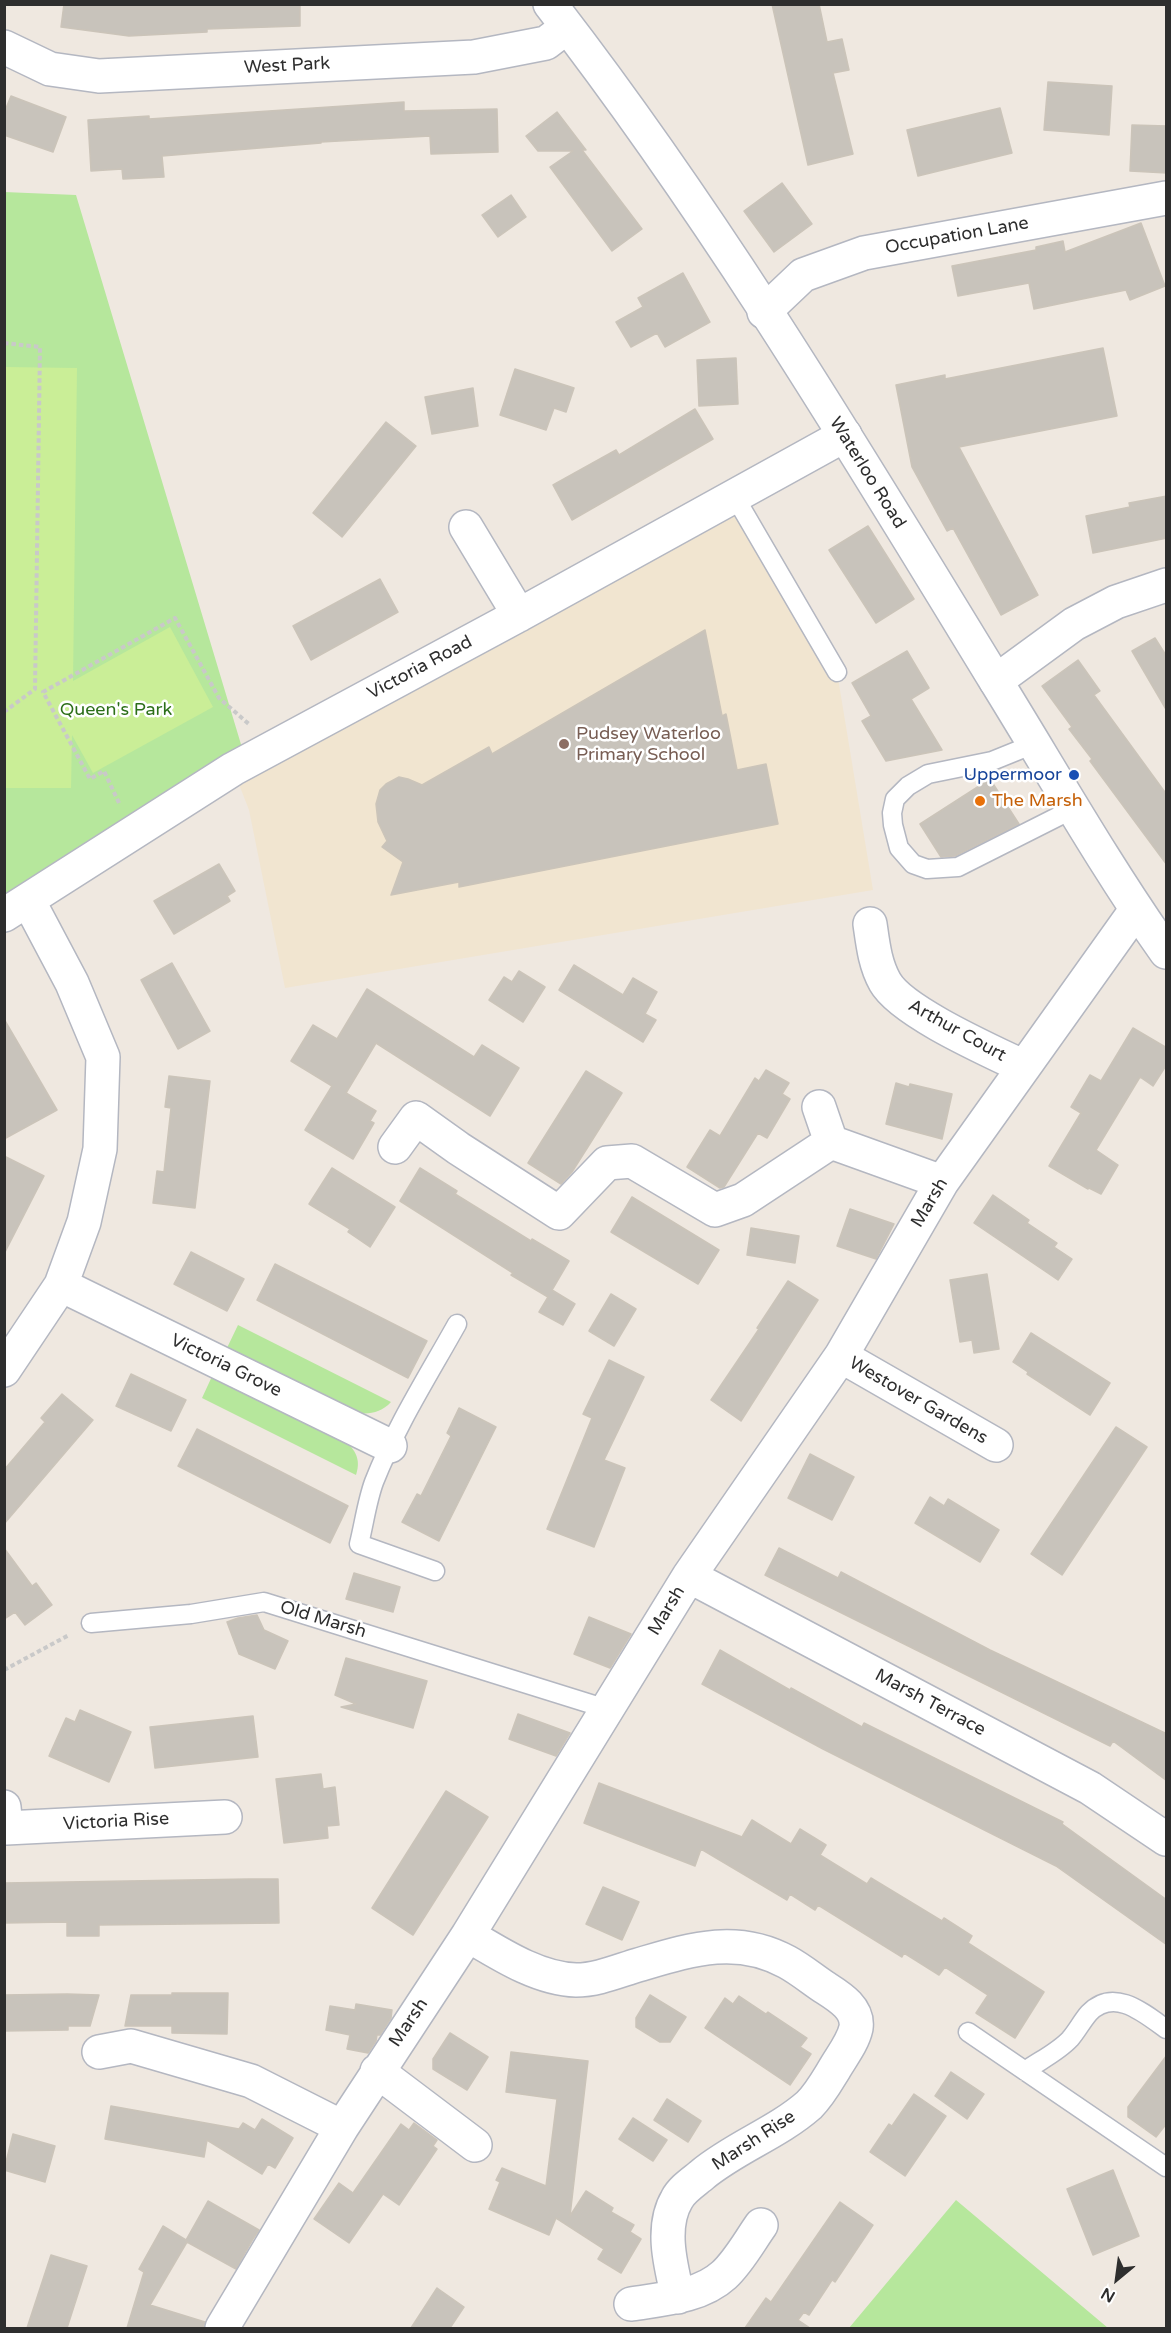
<!DOCTYPE html>
<html>
<head>
<meta charset="utf-8">
<style>
	body { margin:0 }
	#map { position:relative; width:1171px; height:2333px; overflow:hidden; background:#efe8e0; font-family:"Varela Round",sans-serif }
	canvas { display:block }
	.frame { position:absolute; inset:0; border:6px solid #2e2e2e; pointer-events:none }
	.north { position:absolute; left:1087px; top:2249px; width:60px; height:60px; -webkit-text-stroke:4px #fff; paint-order:stroke; rotate:209deg; font-size:16px; font-weight:700; line-height:24px; text-align:center; color:#2e2e2e }
	.north::after { content:''; display:block; margin:auto; width:21px; height:27px; background:#2e2e2e; clip-path:polygon(50% 0,100% 100%,50% 72%,0 100%) }
</style>
</head>
<body>
<div id="map">
<canvas width="1171" height="2333"></canvas>
<div class="frame"></div>
<div class="north">N</div>
</div>
<script>
const c = document.querySelector('canvas').getContext('2d');
c.lineJoin = 'round';
function fill(path, color) {
  c.fillStyle = color;
  c.fill(path, 'evenodd');
}
function strokePath(path, color, width, dash) {
  c.strokeStyle = color;
  c.lineWidth = width;
  c.lineCap = dash ? 'butt' : 'round';
  c.setLineDash(dash || []);
  c.stroke(path);
}
function label(font, color, halo, rows, align = 'center') {
  c.font = font + ' "Varela Round",sans-serif';
  c.lineWidth = 5;
  c.setLineDash([]);
  c.textBaseline = 'middle';
  c.strokeStyle = halo;
  c.fillStyle = color;
  for (const [text, x, y, turn = 0] of rows) {
    c.save();
    c.translate(x, y);
    c.rotate((+turn || 0) * Math.PI / 180);
    c.textAlign = isNaN(turn) ? turn : align;
    if (halo) c.strokeText(text, 0, 0);
    c.fillText(text, 0, 0);
    c.restore();
  }
}
const education = new Path2D(`
	M735,497L837,672L873,890L285,988L249,810L233,769Z`);
const green = new Path2D(`
	M4,192L76,195L246,761L4,915Z
	M238,1325L391,1402C380,1414 367,1415 351,1412L226,1350Z
	M214,1372L341,1437C354,1448 362,1458 356,1475L202,1398Z
	M956,2200L1108,2328H849Z`);
const pitch = new Path2D(`
	M5,367L77,368L73,681L170,627L213,707L93,773L72,735L71,788H5Z`);
const building = new Path2D(`
	M64,4H300V26L207,29V32L129,36L61,27Z
	M772,4H819L827,42L842,39L849,70L833,73L853,154L808,165Z
	M1048,82L1112,86L1109,135L1044,130Z
	M11,96L66,117L53,152L4,135V113Z
	M404,102V111L497,109L498,152L431,154L430,136L321,142V143L162,156L164,177L123,179L122,169L91,171L88,120L149,116V119Z
	M1000,108L1012,153L918,176L907,130Z
	M557,112L586,150H582L642,229L612,251L550,167L573,151H538L526,136Z
	M1132,125L1167,126V173L1130,171Z
	M782,183L812,224L774,252L744,211Z
	M511,195L526,217L498,237L482,215Z
	M1141,223L1165,286L1130,300L1126,290L1034,309L1029,283L958,296L952,266L1036,250V247L1063,241L1065,252Z
	M683,273L710,322L665,347L657,333L631,347L616,322L643,307L638,298Z
	M1103,348L1117,416L959,447L1038,595L1001,615L953,528L947,531L912,467L896,385L945,375V379Z
	M736,358L738,404L699,406L697,360Z
	M515,369L574,388L566,412L554,408L546,430L500,415Z
	M473,388L478,426L432,434L425,397Z
	M695,409L713,439L572,520L553,485L616,450L619,455Z
	M386,422L416,446L342,537L313,513Z
	M1167,496V538L1093,553L1086,516L1130,507L1129,503Z
	M868,526L914,599L876,623L829,550Z
	M380,579L398,612L311,660L293,626Z
	M705,630L722,716L726,714L737,770L766,764L778,824L459,887V882L391,895L403,862L382,847L387,841L378,822L376,804L380,790L386,784L399,777L408,779L422,785L489,747L492,754Z
	M1155,638L1167,657V711L1132,651Z
	M907,651L929,688L911,699L942,750L886,761L862,721L871,716L852,683Z
	M1078,660L1100,691L1094,695L1167,795V865L1090,761L1092,759L1069,729L1072,727L1042,686Z
	M990,779L1019,824L955,856L941,857L920,824Z
	M219,864L235,891L227,896L230,901L174,934L154,901Z
	M172,963L210,1031L178,1049L141,980Z
	M574,965L623,995L633,978L657,992L645,1014L656,1020L643,1042L559,990Z
	M519,971L545,987L523,1022L489,1000L504,977L512,982Z
	M367,989L474,1057L482,1045L519,1068L490,1116L376,1043L346,1093L376,1111L370,1121L374,1123L353,1159L305,1130L332,1086L291,1061L313,1025L337,1039Z
	M4,1019L57,1110L4,1139Z
	M1133,1028L1167,1048V1064L1153,1086L1140,1077L1096,1150L1118,1165L1101,1194L1089,1188L1088,1189L1049,1166L1081,1113L1071,1107L1090,1075L1101,1081Z
	M766,1070L789,1083L782,1094L790,1099L767,1138L758,1133L724,1187L720,1188L687,1167L710,1130L720,1136L755,1078L759,1081Z
	M586,1071L622,1093L572,1172L561,1184L528,1163Z
	M169,1076L210,1081L195,1208L153,1203L157,1171L164,1172L171,1108L165,1107Z
	M896,1083L909,1087L910,1084L952,1094L942,1139L886,1124Z
	M4,1156L44,1176L4,1254Z
	M332,1168L395,1207L370,1247L348,1232L350,1229L309,1204Z
	M420,1168L457,1191L455,1194L531,1241L532,1239L569,1261L552,1290L575,1304L563,1325L539,1312L548,1297L511,1275L513,1273L400,1201Z
	M993,1195L1029,1220L1027,1223L1057,1243L1054,1247L1072,1259L1058,1280L974,1223Z
	M632,1197L719,1250L698,1284L611,1232Z
	M850,1209L894,1224L876,1259L837,1246Z
	M751,1228L799,1236L795,1263L747,1255Z
	M191,1252L244,1279L227,1311L174,1284Z
	M275,1264L427,1341L408,1378L257,1300Z
	M987,1274L999,1349L974,1353L972,1340L960,1342L950,1280Z
	M788,1281L818,1300L741,1421L711,1400L759,1329L757,1328Z
	M611,1294L636,1309L614,1346L589,1331Z
	M1031,1333L1110,1383L1090,1415L1027,1374L1028,1372L1013,1362Z
	M609,1360L644,1377L604,1460L625,1468L594,1547L547,1529L592,1418L583,1414Z
	M131,1374L186,1400L171,1431L116,1406Z
	M62,1394L93,1420L4,1524V1470L45,1422L41,1418Z
	M459,1408L496,1427L439,1541L402,1522L417,1494L421,1496L451,1436L447,1433Z
	M1116,1427L1147,1447L1062,1575L1031,1554Z
	M197,1429L348,1506L330,1543L178,1466Z
	M810,1454L854,1477L832,1520L788,1498Z
	M930,1497L944,1506L948,1499L999,1530L980,1562L915,1523Z
	M4,1548L32,1586L36,1583L52,1605L25,1625L15,1612L4,1619Z
	M779,1548L838,1578L841,1572L990,1650L1167,1734V1781L1113,1741L1110,1746L765,1575Z
	M354,1573L400,1587L393,1612L346,1599Z
	M257,1615L264,1630L288,1641L275,1669L239,1654L227,1622L238,1618Z
	M589,1617L631,1634L610,1668L574,1654Z
	M720,1650L790,1690L791,1688L862,1727L864,1723L1063,1822L1062,1824L1167,1900V1945L1056,1866L823,1749L702,1684Z
	M346,1658L427,1681L413,1728L341,1707L356,1704L335,1695Z
	M80,1710L131,1732L109,1782L49,1756L66,1718L75,1722Z
	M518,1714L570,1733L556,1756L509,1739Z
	M253,1716L258,1757L155,1768L150,1727Z
	M321,1774L323,1789L335,1787L339,1825L327,1826L328,1838L284,1843L276,1779Z
	M599,1783L742,1837L752,1820L791,1844L800,1829L826,1845L820,1855L867,1884L871,1878L942,1921L944,1918L972,1936L968,1943L1044,1992L1015,2038L976,2013L988,1995L945,1967L939,1975L904,1953L902,1957L818,1905L815,1910L790,1894L787,1900L701,1849L695,1866L584,1823Z
	M446,1791L488,1817L413,1935L372,1908Z
	M249,1879H278L279,1923L99,1925V1936H67V1922L4,1923V1883Z
	M603,1887L639,1902L622,1940L586,1924Z
	M172,1993H228L227,2034L172,2033V2026H125L131,1995H172Z
	M67,1994L99,1995L90,2026H68V2030L4,2031V1995Z
	M650,1995L686,2017L670,2042H660L636,2027V2018Z
	M739,1996L766,2014L768,2012L807,2038L800,2047L811,2054L790,2085L705,2028L725,1998L733,2004Z
	M356,2004L392,2010L391,2018L380,2035H377L376,2041L368,2053L347,2049L350,2035L326,2030L330,2006L355,2010Z
	M450,2033L488,2057L467,2090L433,2069V2059Z
	M511,2052L588,2061L570,2216L586,2191L613,2208L611,2212L634,2225L630,2232L641,2239L621,2273L598,2259L604,2249L556,2218L549,2235L489,2209L500,2182L496,2180L502,2168L546,2186L557,2099L506,2092Z
	M1167,2055V2123L1156,2137L1128,2117V2107Z
	M951,2072L984,2094L967,2119L935,2096Z
	M914,2094L946,2116L905,2176L870,2152L889,2124L892,2126Z
	M667,2099L701,2121L688,2142L654,2120Z
	M111,2106L239,2129L243,2123L255,2130L262,2119L293,2138L275,2168L268,2164L262,2174L207,2140L204,2157L105,2139Z
	M633,2118L667,2140L653,2161L619,2139Z
	M414,2123L437,2140L433,2146L437,2149L399,2205L383,2194L349,2243L314,2219L339,2183L353,2193L401,2124L409,2130Z
	M13,2134L55,2146L45,2182L4,2170Z
	M1113,2170L1139,2236L1093,2255L1067,2189Z
	M208,2201L259,2230L253,2239L236,2269L187,2242L150,2305L205,2322L203,2328H127L144,2272L139,2269L163,2226L186,2240Z
	M840,2202L873,2225L835,2282L832,2280L809,2315L804,2312L798,2320L810,2328H745L766,2298L771,2302Z
	M51,2255L87,2266L67,2328H27Z
	M437,2288L464,2307L450,2328H411Z`);
const path = new Path2D(`
	M4,343L40,347L35,689L4,712
	M119,803L104,771L90,779L43,692L175,618L219,698L250,725
	M4,1670L69,1635`);
const lane = new Path2D(`
	M735,497L837,672
	M1034,744L992,761L928,774L908,786L895,799L892,813L893,825L899,848L913,864L927,869L958,867L1073,809
	M435,1571L359,1544C364,1524 367,1501 374,1482C396,1426 428,1376 457,1324
	M91,1623L191,1614L264,1602L607,1709
	M968,2032L1166,2167
	M1025,2071C1039,2061 1058,2052 1070,2039C1077,2031 1082,2021 1089,2013C1114,1987 1144,2013 1166,2029`);
const street = new Path2D(`
	M4,47L50,69L99,76L474,57L546,43L567,27
	M764,312L803,275L864,253L1166,198
	M466,527L519,615
	M996,681L1074,624L1116,602L1166,585
	M4,915L233,769L519,615L845,435
	M870,924C873,945 875,964 885,982C902,1012 991,1051 1024,1067
	M819,1107L831,1142
	M395,1147L416,1118L458,1148L559,1213L607,1163L632,1161L715,1210L743,1200L831,1142L942,1182
	M61,1285L390,1446
	M841,1356L996,1445
	M4,1370L61,1285L84,1222L100,1149L103,1057L72,983L28,900
	M689,1576L1090,1788L1166,1839
	M4,1807L6,1828L225,1817
	M468,1935C500,1954 538,1979 576,1980C597,1980 618,1971 638,1965C689,1950 736,1934 787,1962C800,1969 812,1979 824,1987C838,1996 859,2008 856,2028C853,2042 842,2056 835,2068C827,2081 820,2094 809,2105C777,2133 736,2147 703,2174C695,2181 682,2189 677,2199C660,2227 671,2267 678,2297
	M99,2052L131,2046L251,2081L342,2127
	M377,2071L475,2145
	M631,2304C662,2299 700,2297 724,2275C739,2261 749,2242 761,2225
	M222,2328L342,2127L468,1935L689,1576L841,1356L942,1182L1136,910`);
const secondary = new Path2D(`
	M550,4C715,217 854,449 994,678C1051,770 1104,864 1166,952`);
const markers = [
	[564,744,6,"#8d6e63"],
	[1074,775,6,"#1a4fb4"],
	[980,801,6,"#e8710a"]
];
const streetNames = [
	["West Park",287,66,-3],
	["Occupation Lane",957,236,-10],
	["Waterloo Road",867,473,58],
	["Victoria Road",420,668,-28],
	["Arthur Court",957,1031,29],
	["Marsh",930,1203,-59],
	["Victoria Grove",226,1366,26],
	["Westover Gardens",918,1401,30],
	["Marsh",667,1611,-59],
	["Old Marsh",323,1620,17],
	["Marsh Terrace",930,1703,28],
	["Victoria Rise",116,1822,-3],
	["Marsh",409,2023,-56],
	["Marsh Rise",754,2141,-33]
];
const parkNames = [
	["Queen's Park",116,710]
];
const educationNames = [
	["Pudsey Waterloo",576,734],
	["Primary School",576,755]
];
const transitNames = [
	["Uppermoor",1062,775]
];
const foodNames = [
	["The Marsh",992,801]
];
fill(education, '#f1e5d0');
fill(green, '#b6e79c');
fill(pitch, '#caee97');
fill(building, '#c8c3bb');
strokePath(building, '#cbc4b9', 1.5);
strokePath(lane, '#b4b7c1', 21);
strokePath(street, '#b4b7c1', 36);
strokePath(secondary, '#b4b7c1', 36);
strokePath(path, '#c9c9c9', 4, [4.5, 3]);
strokePath(lane, '#fff', 18);
strokePath(street, '#fff', 33);
strokePath(secondary, '#fff', 33);
for (const [x, y, r, color] of markers) {
  const dot = new Path2D();
  dot.arc(x, y, r, 0, 2 * Math.PI);
  c.fillStyle = color;
  c.fill(dot);
  strokePath(dot, '#fff', 2);
}
label('18px', '#2e2e2e', '#fff', streetNames);
label('18px', '#2c6f19', '#fff', parkNames);
label('18px', '#785e54', '#fff', educationNames, 'left');
label('18px', '#164399', '#fff', transitNames, 'right');
label('18px', '#c56008', '#fff', foodNames, 'left');
</script>
</body>
</html>
